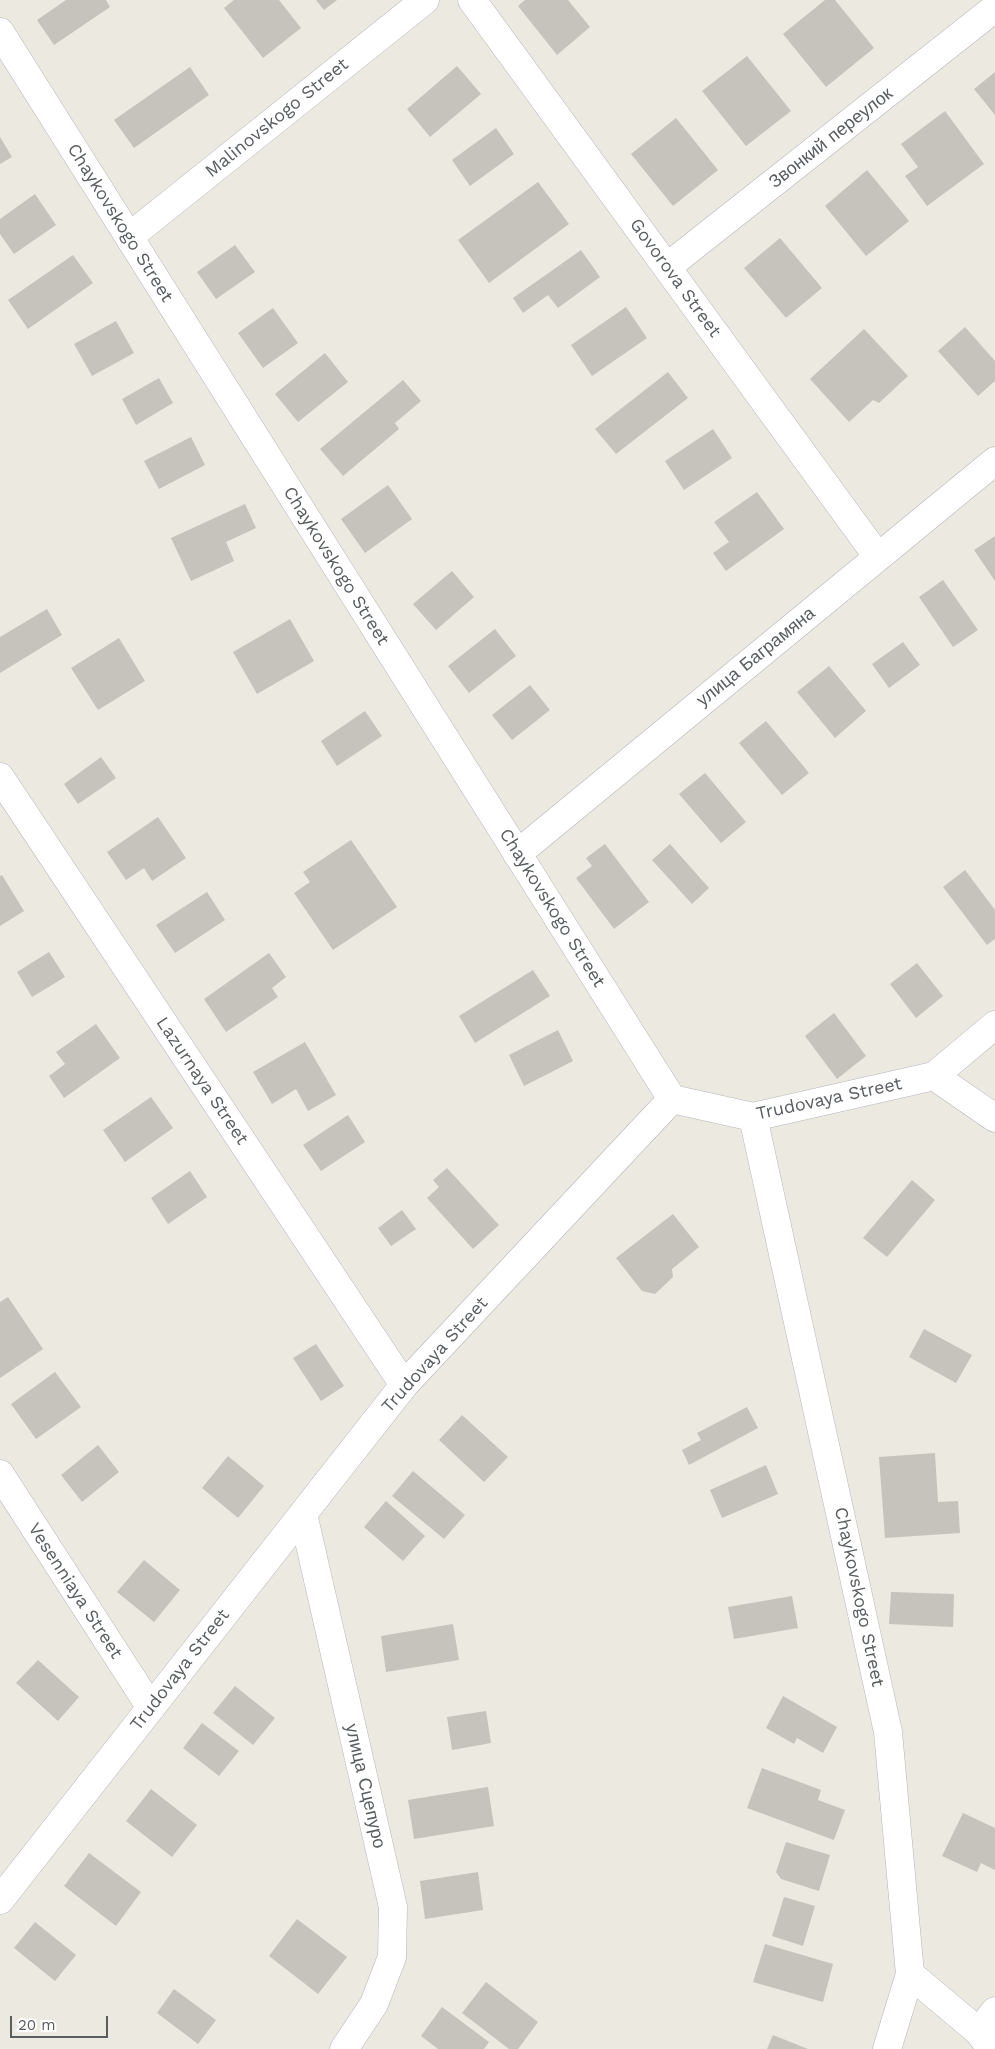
<!DOCTYPE html>
<html>
<head>
<meta charset="utf-8">
<style>
	body { margin:0 }
	#map { position:relative; width:995px; height:2049px; overflow:hidden; background:#ebe9e0; font-family:"Work Sans",sans-serif }
	canvas { display:block }
	.scale { position:absolute; left:10px; top:2016px; width:98px; height:22px; box-sizing:border-box; border:2px solid #595c60; border-top:0; padding-left:6px; font-size:15px; line-height:18px; white-space:nowrap; color:#595c60; -webkit-text-stroke:4px #fff; paint-order:stroke }
</style>
</head>
<body>
<div id="map">
<canvas width="995" height="2049"></canvas>
<div class="scale">20 m</div>
</div>
<script>
const c = document.querySelector('canvas').getContext('2d');
c.lineJoin = 'round';
function fill(path, color) {
  c.fillStyle = color;
  c.fill(path, 'evenodd');
}
function strokePath(path, color, width, dash) {
  c.strokeStyle = color;
  c.lineWidth = width;
  c.lineCap = dash ? 'butt' : 'round';
  c.setLineDash(dash || []);
  c.stroke(path);
}
function label(font, color, halo, rows, align = 'center') {
  c.font = font + ' "Work Sans",sans-serif';
  c.lineWidth = 4;
  c.setLineDash([]);
  c.textBaseline = 'middle';
  c.strokeStyle = halo;
  c.fillStyle = color;
  for (const [text, x, y, turn = 0] of rows) {
    c.save();
    c.translate(x, y);
    c.rotate((+turn || 0) * Math.PI / 180);
    c.textAlign = isNaN(turn) ? turn : align;
    if (halo) c.strokeText(text, 0, 0);
    c.fillText(text, 0, 0);
    c.restore();
  }
}
const building = new Path2D(`
	M66,0H106L110,7L54,45L37,20Z
	M234,0H279L301,28L263,58L224,8Z
	M316,0H337L324,10Z
	M525,0H568L590,27L557,55L518,6Z
	M825,0H835L874,48L826,87L783,34Z
	M747,56L791,111L746,146L702,91Z
	M457,66L481,94L430,137L407,109Z
	M190,67L209,95L134,148L114,120Z
	M995,72V115L974,89Z
	M945,111L984,164L927,206L905,176L918,167L901,144Z
	M676,118L718,170L673,206L631,154Z
	M496,128L514,154L470,186L452,160Z
	M0,137L12,157L0,164Z
	M867,170L909,221L866,256L825,206Z
	M538,182L569,224L489,283L458,240Z
	M35,194L56,225L14,254L0,234V219Z
	M780,238L822,288L786,318L744,268Z
	M235,245L255,272L216,299L197,272Z
	M581,250L600,277L558,308L548,295L523,313L513,298Z
	M73,255L93,283L28,329L8,300Z
	M626,307L647,338L592,376L571,345Z
	M273,308L298,343L263,368L238,333Z
	M116,321L134,353L92,376L74,344Z
	M965,327L995,361V381L978,396L938,351Z
	M864,329L908,376L879,403L873,400L849,422L810,379Z
	M325,353L348,382L298,422L275,394Z
	M668,372L688,398L616,454L595,429Z
	M159,378L173,403L136,425L122,399Z
	M403,380L421,401L395,423L399,429L343,476L320,449Z
	M713,429L732,458L684,490L665,461Z
	M191,437L205,465L159,489L144,461Z
	M388,485L412,519L365,553L341,519Z
	M757,492L784,529L726,571L713,553L729,542L714,522Z
	M245,504L256,528L226,542L234,561L191,581L171,538Z
	M995,536V581L974,550Z
	M452,571L474,597L436,630L413,604Z
	M943,580L978,630L953,647L919,597Z
	M47,609L62,635L0,673V637Z
	M290,619L314,661L257,694L233,652Z
	M495,629L516,656L469,693L448,666Z
	M119,638L145,681L98,710L71,668Z
	M903,642L920,665L889,688L872,664Z
	M829,666L866,711L835,738L797,692Z
	M530,685L550,710L512,740L492,715Z
	M365,711L382,736L337,766L321,741Z
	M766,721L809,773L782,795L739,743Z
	M101,757L116,778L78,804L64,784Z
	M705,773L746,822L721,843L679,794Z
	M158,817L186,858L152,881L144,868L126,880L107,852Z
	M351,840L397,907L333,950L294,893L310,882L303,872Z
	M605,844L649,902L614,929L576,878L592,866L586,858Z
	M670,844L709,888L692,904L652,860Z
	M965,870L995,910V939L987,945L943,887Z
	M2,875L24,911L0,926V876Z
	M207,892L225,920L175,953L156,925Z
	M49,952L65,977L32,997L17,972Z
	M269,953L286,977L272,988L278,997L226,1032L204,999Z
	M917,963L943,996L916,1018L890,984Z
	M533,970L550,996L475,1043L459,1016Z
	M834,1013L866,1056L837,1079L805,1036Z
	M96,1024L120,1058L64,1098L49,1076L65,1064L56,1052Z
	M558,1030L573,1061L524,1086L509,1055Z
	M305,1042L336,1095L308,1111L296,1089L272,1104L253,1072Z
	M151,1097L173,1128L125,1162L103,1130Z
	M348,1115L365,1142L321,1171L303,1145Z
	M447,1168L499,1225L473,1249L427,1198L439,1187L433,1180Z
	M190,1171L207,1197L168,1224L151,1198Z
	M912,1180L935,1200L887,1257L863,1238Z
	M402,1210L416,1229L391,1246L378,1228Z
	M673,1214L699,1247L672,1269L673,1277L655,1294L642,1291L616,1258Z
	M8,1297L43,1349L0,1378V1302Z
	M924,1329L972,1355L956,1383L909,1357Z
	M316,1344L344,1386L321,1401L293,1358Z
	M55,1372L81,1407L36,1439L11,1404Z
	M747,1407L758,1428L689,1465L682,1450L701,1440L697,1433Z
	M462,1415L508,1457L484,1482L439,1440Z
	M98,1445L119,1472L82,1502L61,1475Z
	M935,1453L938,1502L958,1501L960,1533L885,1538L879,1457Z
	M228,1456L264,1486L238,1518L202,1488Z
	M766,1465L778,1494L722,1518L710,1490Z
	M413,1471L465,1515L444,1539L392,1496Z
	M386,1501L425,1536L403,1561L364,1527Z
	M144,1560L180,1590L154,1622L117,1592Z
	M891,1592L954,1594L953,1627L889,1624Z
	M792,1596L798,1628L734,1639L728,1607Z
	M453,1624L459,1660L386,1672L381,1636Z
	M38,1660L79,1697L58,1721L16,1683Z
	M235,1686L275,1718L253,1745L213,1713Z
	M783,1696L837,1727L823,1753L797,1738L794,1744L766,1728Z
	M486,1711L491,1743L452,1750L447,1717Z
	M202,1723L239,1751L219,1776L183,1748Z
	M762,1768L821,1790L818,1800L845,1810L834,1840L747,1808Z
	M488,1787L494,1826L414,1839L408,1800Z
	M151,1789L197,1825L172,1857L126,1821Z
	M963,1813L995,1828V1870L981,1863L977,1872L942,1856Z
	M786,1842L830,1855L819,1891L781,1879L776,1872Z
	M89,1853L141,1892L116,1926L64,1886Z
	M478,1872L483,1910L425,1919L420,1881Z
	M784,1897L815,1906L803,1946L772,1936Z
	M297,1919L347,1957L318,1994L269,1956Z
	M35,1922L76,1955L55,1981L14,1948Z
	M765,1944L833,1964L823,2002L753,1982Z
	M486,1982L538,2022L518,2049H509L462,2013Z
	M174,1989L216,2020L198,2044L157,2013Z
	M442,2007L489,2042L484,2049H438L421,2036Z
	M773,2035L808,2049H767Z`);
const street = new Path2D(`
	M472,0L878,557
	M129,237L425,0
	M667,267L995,8
	M0,777L404,1385
	M517,854L995,461
	M934,1076L995,1118
	M753,1117L888,1732L910,1974L887,2049
	M0,1474L151,1708
	M303,1514L393,1907L392,1957L374,2004L344,2049
	M0,1900L404,1385L672,1099
	M910,1974L979,2032L991,2049
	M979,2032L995,2011`);
const secondary = new Path2D(`
	M0,32L672,1099L753,1117L934,1076L995,1025`);
const streetNames = [
	["Malinovskogo Street",277,118,-39],
	["Звонкий переулок",831,138,-38],
	["Chaykovskogo Street",120,223,58],
	["Govorova Street",675,278,54],
	["Chaykovskogo Street",336,566,58],
	["улица Баграмяна",756,657,-39],
	["Chaykovskogo Street",552,908,58],
	["Lazurnaya Street",202,1081,56],
	["Trudovaya Street",829,1099,-12],
	["Trudovaya Street",435,1355,-48],
	["Vesenniaya Street",75,1591,57],
	["Chaykovskogo Street",859,1597,78],
	["Trudovaya Street",180,1670,-52],
	["улица Сцепуро",365,1786,77]
];
fill(building, '#c6c3bd');
strokePath(street, '#b3b5ba', 29);
strokePath(secondary, '#b4b6bc', 29);
strokePath(street, '#fff', 28);
strokePath(secondary, '#fff', 28);
label('18px', '#595c60', '#fff', streetNames);
</script>
</body>
</html>
